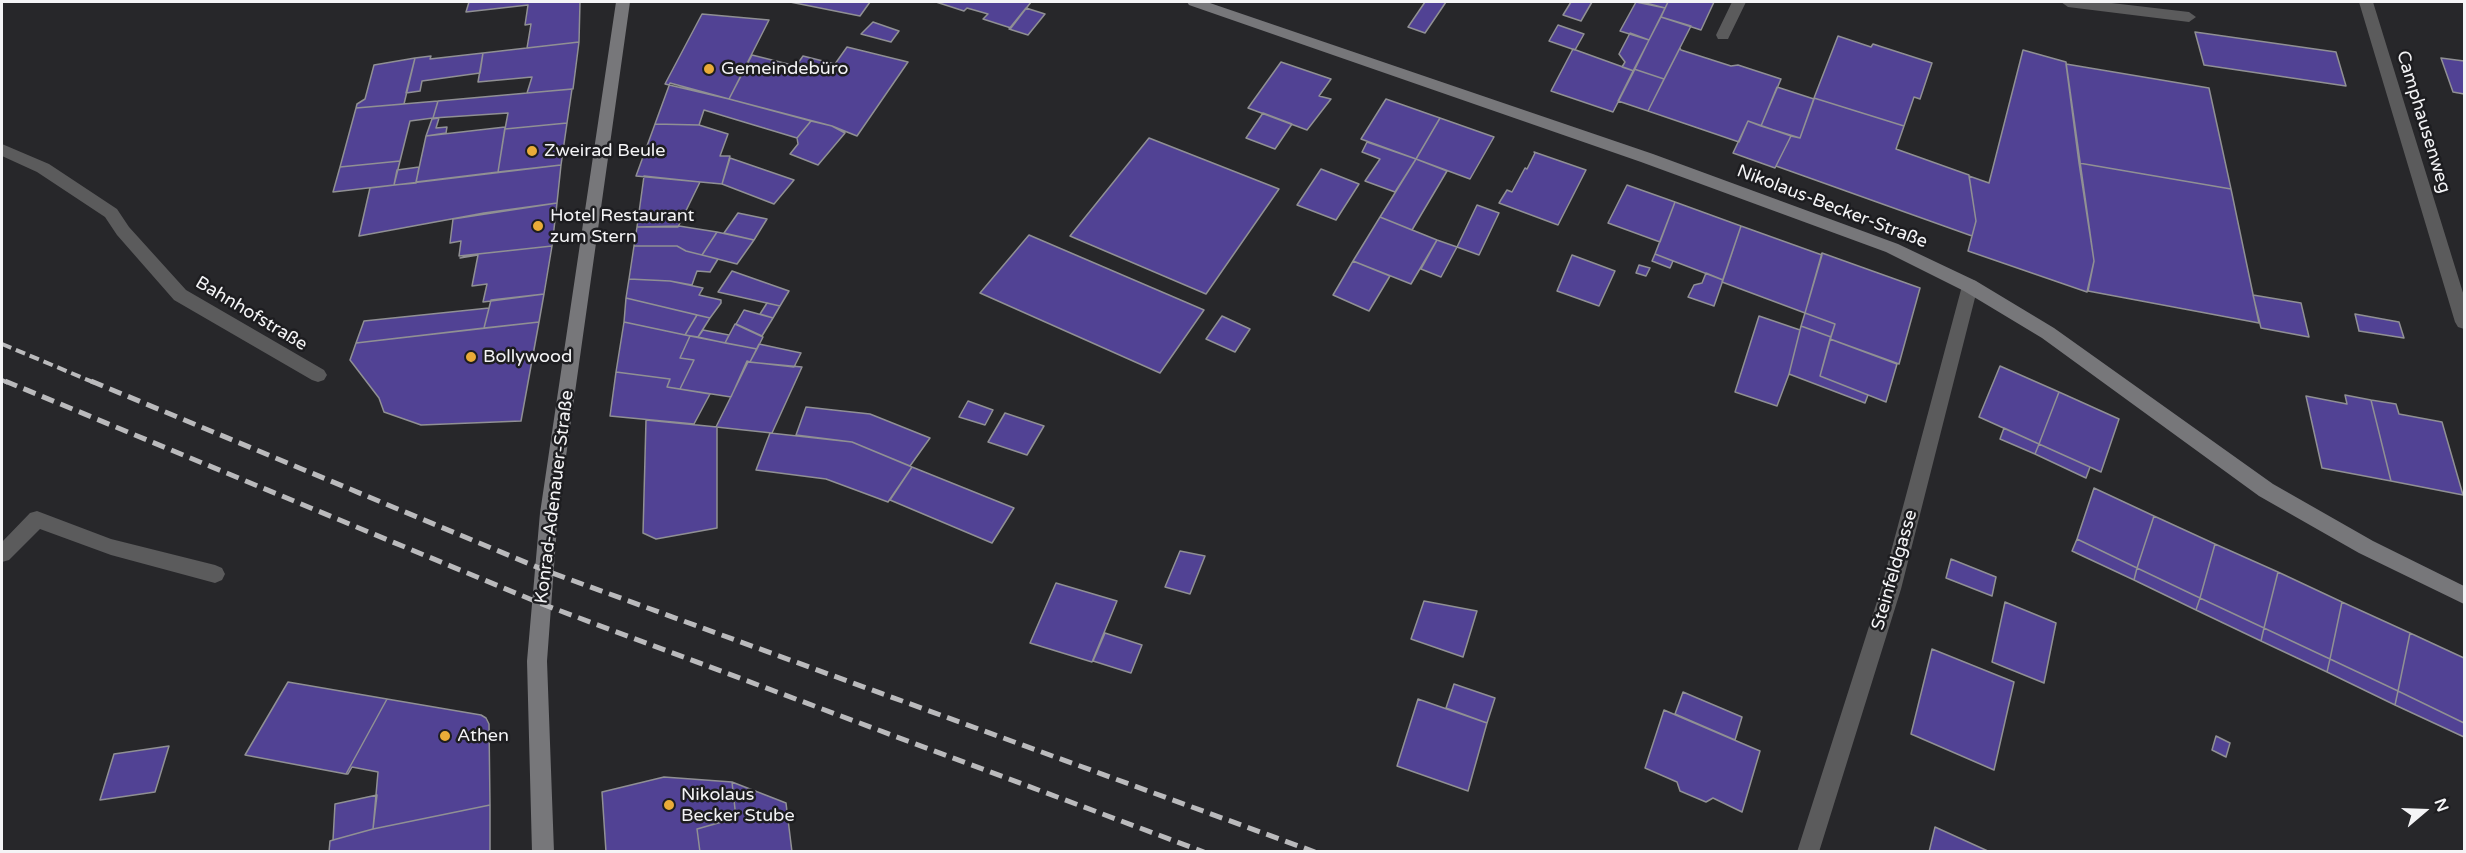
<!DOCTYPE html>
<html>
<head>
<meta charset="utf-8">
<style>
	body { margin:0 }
	#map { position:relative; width:2466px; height:853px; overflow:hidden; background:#27272a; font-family:"Varela Round",sans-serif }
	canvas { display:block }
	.frame { position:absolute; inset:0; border:3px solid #f4f4f6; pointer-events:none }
	.north { position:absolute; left:2394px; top:781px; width:60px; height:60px; -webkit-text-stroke:4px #1d1d20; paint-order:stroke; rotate:71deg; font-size:16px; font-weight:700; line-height:24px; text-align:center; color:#f4f4f6 }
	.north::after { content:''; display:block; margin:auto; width:21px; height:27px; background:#f4f4f6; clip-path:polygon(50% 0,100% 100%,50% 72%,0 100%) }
</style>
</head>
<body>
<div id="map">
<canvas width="2466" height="853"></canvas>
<div class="frame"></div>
<div class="north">N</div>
</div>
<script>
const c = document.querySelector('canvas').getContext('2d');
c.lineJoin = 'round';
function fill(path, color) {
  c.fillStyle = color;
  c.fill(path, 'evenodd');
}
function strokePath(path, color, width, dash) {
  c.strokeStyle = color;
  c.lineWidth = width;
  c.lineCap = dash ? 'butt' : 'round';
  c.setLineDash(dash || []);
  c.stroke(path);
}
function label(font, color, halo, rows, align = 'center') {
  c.font = font + ' "Varela Round",sans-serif';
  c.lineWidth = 5;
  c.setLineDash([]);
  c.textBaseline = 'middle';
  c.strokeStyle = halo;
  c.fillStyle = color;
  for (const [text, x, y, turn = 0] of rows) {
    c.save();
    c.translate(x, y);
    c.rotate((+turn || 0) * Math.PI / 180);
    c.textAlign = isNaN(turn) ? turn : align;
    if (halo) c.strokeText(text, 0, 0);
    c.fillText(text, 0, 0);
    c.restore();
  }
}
const building = new Path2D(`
	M469,2H580L579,42L527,48L531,24L525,25L528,5L466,12Z
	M790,2H870L860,16Z
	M936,2H1031L1011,28L983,19L988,14L967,8L964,11Z
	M1425,2H1446L1425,33L1408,27Z
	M1571,2H1592L1581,21L1563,15Z
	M1636,2L1665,8L1649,40L1620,31Z
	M1642,2H1668L1665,8Z
	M1668,2H1714L1701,30L1661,17Z
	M1026,8L1045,14L1028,35L1009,29Z
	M702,14L769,20L729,99L665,84Z
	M1661,17L1691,26L1664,79L1634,69Z
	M873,22L899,31L891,42L861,34Z
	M1558,25L1584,34L1575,50L1549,41Z
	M2195,32L2336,52L2346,86L2204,65Z
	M1630,33L1649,40L1634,71L1622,67L1625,62L1619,54Z
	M1838,36L1871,47L1873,44L1932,63L1920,99L1914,97L1904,126L1814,98Z
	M579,42L573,89L527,93L532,77L478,82L483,53Z
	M847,47L908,62L857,136L832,126L729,99L752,55L796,66L803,56L835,64Z
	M1680,48L1681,50L1731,66L1738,65L1781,79L1761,126L1748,121L1739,142L1648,111Z
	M1573,49L1634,71L1613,112L1551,91Z
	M2023,50L2066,62L2094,261L2087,292L1968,251L1976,221L1969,176L1989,183Z
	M483,53L480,73L422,81L420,91L406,93L415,58L431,56L430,59Z
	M415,58L404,104L356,108L357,104L365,99L374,65Z
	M2441,58L2464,61V94L2453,92Z
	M1281,62L1331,79L1319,96L1331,99L1307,130L1248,108Z
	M2066,64L2209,88L2231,189L2079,163Z
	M1634,69L1664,79L1648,111L1618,101Z
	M670,83L729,99L811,121L797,138L704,110L699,125L655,124Z
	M1777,87L1814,99L1800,138L1761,126Z
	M572,89L567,123L505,129L508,113L433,118L438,101Z
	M1814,98L1904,126L1896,149L1969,175L1976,221L1972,236L1776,166L1791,136L1800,138Z
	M1386,99L1440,118L1416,159L1361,139Z
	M438,101L433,118L410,121L400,161L340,167L356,108Z
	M1263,113L1292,124L1275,149L1246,138Z
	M439,118L436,128L447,127L446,133L426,136L432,119Z
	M1440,118L1494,137L1470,179L1416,159Z
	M811,121L832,126L845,133L818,165L790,154L798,144L797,138Z
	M1748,121L1791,136L1775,168L1733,153Z
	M567,123L561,165L498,172L505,129Z
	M655,124L699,125L728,134L720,156H730L722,184L636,176Z
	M505,127L498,172L416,182L426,136Z
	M1149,138L1279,189L1206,294L1070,236Z
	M1367,142L1416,159L1395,192L1365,181L1380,159L1362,152Z
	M1534,152L1586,170L1558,225L1499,203L1507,190L1512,192L1525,168L1527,169L1535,153Z
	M730,158L794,180L774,204L722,184Z
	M1416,159L1447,171L1412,230L1380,217Z
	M400,161L394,185L333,192L340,167Z
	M2079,163L2231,189L2259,323L2088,291L2094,261Z
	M561,165L557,203L484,213L359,236L370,188Z
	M419,167L416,183L394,185L397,170Z
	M1321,169L1359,184L1336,220L1297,205Z
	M644,176L700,182L678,227H637Z
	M1627,185L1675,202L1660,242L1608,223Z
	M1675,202L1741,226L1723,280L1655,254Z
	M557,203L552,246L459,256L461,241L450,243L453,219Z
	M1477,205L1499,213L1479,255L1457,247Z
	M738,213L767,219L754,240L724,233Z
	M1380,217L1437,240L1411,284L1353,261Z
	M679,226L717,232L702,255L686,251L677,246H634L637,227Z
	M1741,226L1822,255L1805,313L1722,282Z
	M717,232L754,240L737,264L702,255Z
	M1029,235L1204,310L1160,373L980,293Z
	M1437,240L1457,247L1441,277L1421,269Z
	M552,246L544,294L491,301L483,302L487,284L472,286L478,255L460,258L478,254Z
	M634,246H677L686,251L718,259L710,272L697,271L692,285L670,281L629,279Z
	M1822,253L1920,288L1899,364L1830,339L1835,324L1805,313Z
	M1655,254L1673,261L1670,268L1652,261Z
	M1572,255L1615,271L1599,306L1557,291Z
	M1353,261L1390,276L1369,311L1333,295Z
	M1639,265L1650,268L1646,276L1636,273Z
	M732,271L789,291L780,306L718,292Z
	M1706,273L1723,280L1714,306L1688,297L1694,285L1702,283Z
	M629,279L670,281L703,288L699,295L721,300V303L710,318L626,298Z
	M544,294L539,322L484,328L491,300Z
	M2253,295L2301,303L2309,337L2261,328Z
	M626,298L697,315L685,335L624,322Z
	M767,303L780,306L773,318L760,314Z
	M489,308L484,328L356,343L364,321Z
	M744,310L773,318L762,336L736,324Z
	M1805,313L1835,324L1831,337L1801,326Z
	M2355,314L2399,322L2404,338L2359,331Z
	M697,315L710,318L698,337L685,335Z
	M1222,316L1250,329L1235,352L1206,339Z
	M1759,316L1800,330L1789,374L1777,406L1735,392Z
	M539,322L521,421L421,425L384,412L379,398L350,360L356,343Z
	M624,322L690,336L680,358L694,360L680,389L667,387L670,379L616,372Z
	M735,324L763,337L757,349L725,343Z
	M1801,326L1831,337L1820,376L1868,395L1865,403L1789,374Z
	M703,330L729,335L725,343L698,337Z
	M690,336L757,349L750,362L747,361L731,397L680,389L694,360L680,358Z
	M1830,339L1897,364L1886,402L1820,376Z
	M759,344L801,353L794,367L750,362Z
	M748,362L802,367L772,433L716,427Z
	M2000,366L2059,392L2039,444L1979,417Z
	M616,372L670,379L667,387L710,394L694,424L610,416Z
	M2059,392L2119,419L2101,472L2039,444Z
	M2345,395L2371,400L2391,481L2322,468L2306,396L2347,404Z
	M2371,400L2396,404L2399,414L2442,422L2463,495L2391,481Z
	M968,401L993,410L985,425L959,417Z
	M806,407L870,414L930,438L910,466L852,442L796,435Z
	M1005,413L1044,426L1027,455L988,442Z
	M646,420L717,427V528L656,539L643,533Z
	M2004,428L2039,444L2035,454L2000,439Z
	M770,433L852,442L912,467L888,502L826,479L756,470Z
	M2039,444L2090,467L2086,478L2035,454Z
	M912,467L1014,508L992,543L890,500Z
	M2094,488L2154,516L2137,568L2077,539Z
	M2154,516L2215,544L2200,598L2137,568Z
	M2077,539L2137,568L2134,580L2072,551Z
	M2215,544L2278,572L2264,628L2200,598Z
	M1180,551L1205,556L1190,594L1165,587Z
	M1951,559L1996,577L1992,596L1946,578Z
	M2137,568L2200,598L2196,610L2134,580Z
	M2278,572L2342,602L2330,659L2264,628Z
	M1056,583L1117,601L1092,662L1030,643Z
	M2200,598L2264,628L2261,641L2196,610Z
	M1424,601L1477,611L1463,657L1411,639Z
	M2005,602L2056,623L2044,683L1992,662Z
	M2342,602L2410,633L2398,691L2330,659Z
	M2264,628L2330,659L2327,672L2261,641Z
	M1105,633L1142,645L1131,673L1093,661Z
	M2410,633L2464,658V723L2398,691Z
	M1932,649L2014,682L1994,770L1911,734Z
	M2330,659L2398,691L2395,705L2327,672Z
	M288,682L387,699L346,774L245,755Z
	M1454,684L1495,698L1487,723L1446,708Z
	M2398,691L2464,723V737L2395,705Z
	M1683,692L1742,717L1735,740L1675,714Z
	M387,699L481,715L486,718L489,724L490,805L373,829L378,772L352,767L348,774H346Z
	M1418,699L1487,723L1468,791L1397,766Z
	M1664,710L1760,751L1742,812L1713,798L1706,802L1680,791L1677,782L1645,768Z
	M2216,736L2230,743L2226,757L2212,750Z
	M169,746L155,792L100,800L114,754Z
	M664,777L732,782L736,818L697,829L700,852H606L602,792Z
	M732,782L786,803L792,852H700L697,829L736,818Z
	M377,795L373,829L333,840L335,804Z
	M490,805V852H329L330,841L333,840L373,829Z
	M1935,827L1990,852H1929Z`);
const lane = new Path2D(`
	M1732,2H1746L1728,39H1718L1716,35Z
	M2061,2H2103L2189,12L2196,17L2189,22L2068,7Z
	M2,144L49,164L117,209L129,227L186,290L324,370L327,375L324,380L318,382L312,380L174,300L117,235L105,217L37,172L2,156Z
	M37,511L111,539L215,565L222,568L225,574L222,580L215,583L111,555L40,529L9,560L2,562V542L30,513Z`);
const street = new Path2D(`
	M2359,2H2373L2464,296V329L2458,327L2455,322Z
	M1970,279L1976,281L1978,286L1901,589L1819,852H1797L1881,589L1962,286L1964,281Z`);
const secondary = new Path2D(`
	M616,2H630L558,513L547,661L554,852H532L527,661L540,513Z
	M1187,2H1207L1653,154L1898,244L1976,281L2054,328L2273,484L2373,541L2464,586V604L2359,553L2259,496L2042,338L1964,291L1886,252L1641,162L1189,5Z`);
const railFar1 = new Path2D(`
	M2,344L95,383
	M2,380L8,383`);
const rail = new Path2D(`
	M5,381L542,604L1204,852
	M91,381L544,570L1315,852`);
const markers = [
	[709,69,6,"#e9ab38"],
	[532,151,6,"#e9ab38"],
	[538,226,6,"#e9ab38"],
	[471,357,6,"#e9ab38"],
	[445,736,6,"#e9ab38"],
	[669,805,6,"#e9ab38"]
];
const poiNames = [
	["Gemeindebüro",721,69],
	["Zweirad Beule",544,151],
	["Hotel Restaurant",550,216],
	["zum Stern",550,237],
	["Bollywood",483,357],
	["Athen",457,736],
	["Nikolaus",681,795],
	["Becker Stube",681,816]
];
const streetNames = [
	["Camphausenweg",2423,122,73],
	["Nikolaus-Becker-Straße",1832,207,21],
	["Bahnhofstraße",251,314,31],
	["Konrad-Adenauer-Straße",555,497,-83],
	["Steinfeldgasse",1895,570,-74]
];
fill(building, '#514294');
strokePath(building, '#909094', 1.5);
fill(lane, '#5b5b5c');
fill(street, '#5b5b5c');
fill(secondary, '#77777a');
strokePath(railFar1, '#bababc', 4, [10, 5]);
strokePath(rail, '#bababc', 5, [13, 7]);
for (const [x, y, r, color] of markers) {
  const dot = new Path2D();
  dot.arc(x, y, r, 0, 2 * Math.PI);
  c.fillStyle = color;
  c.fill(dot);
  strokePath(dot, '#1d1d20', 2);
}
label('18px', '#f4f4f6', '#1d1d20', poiNames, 'left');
label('18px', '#f4f4f6', '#1d1d20', streetNames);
</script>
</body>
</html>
